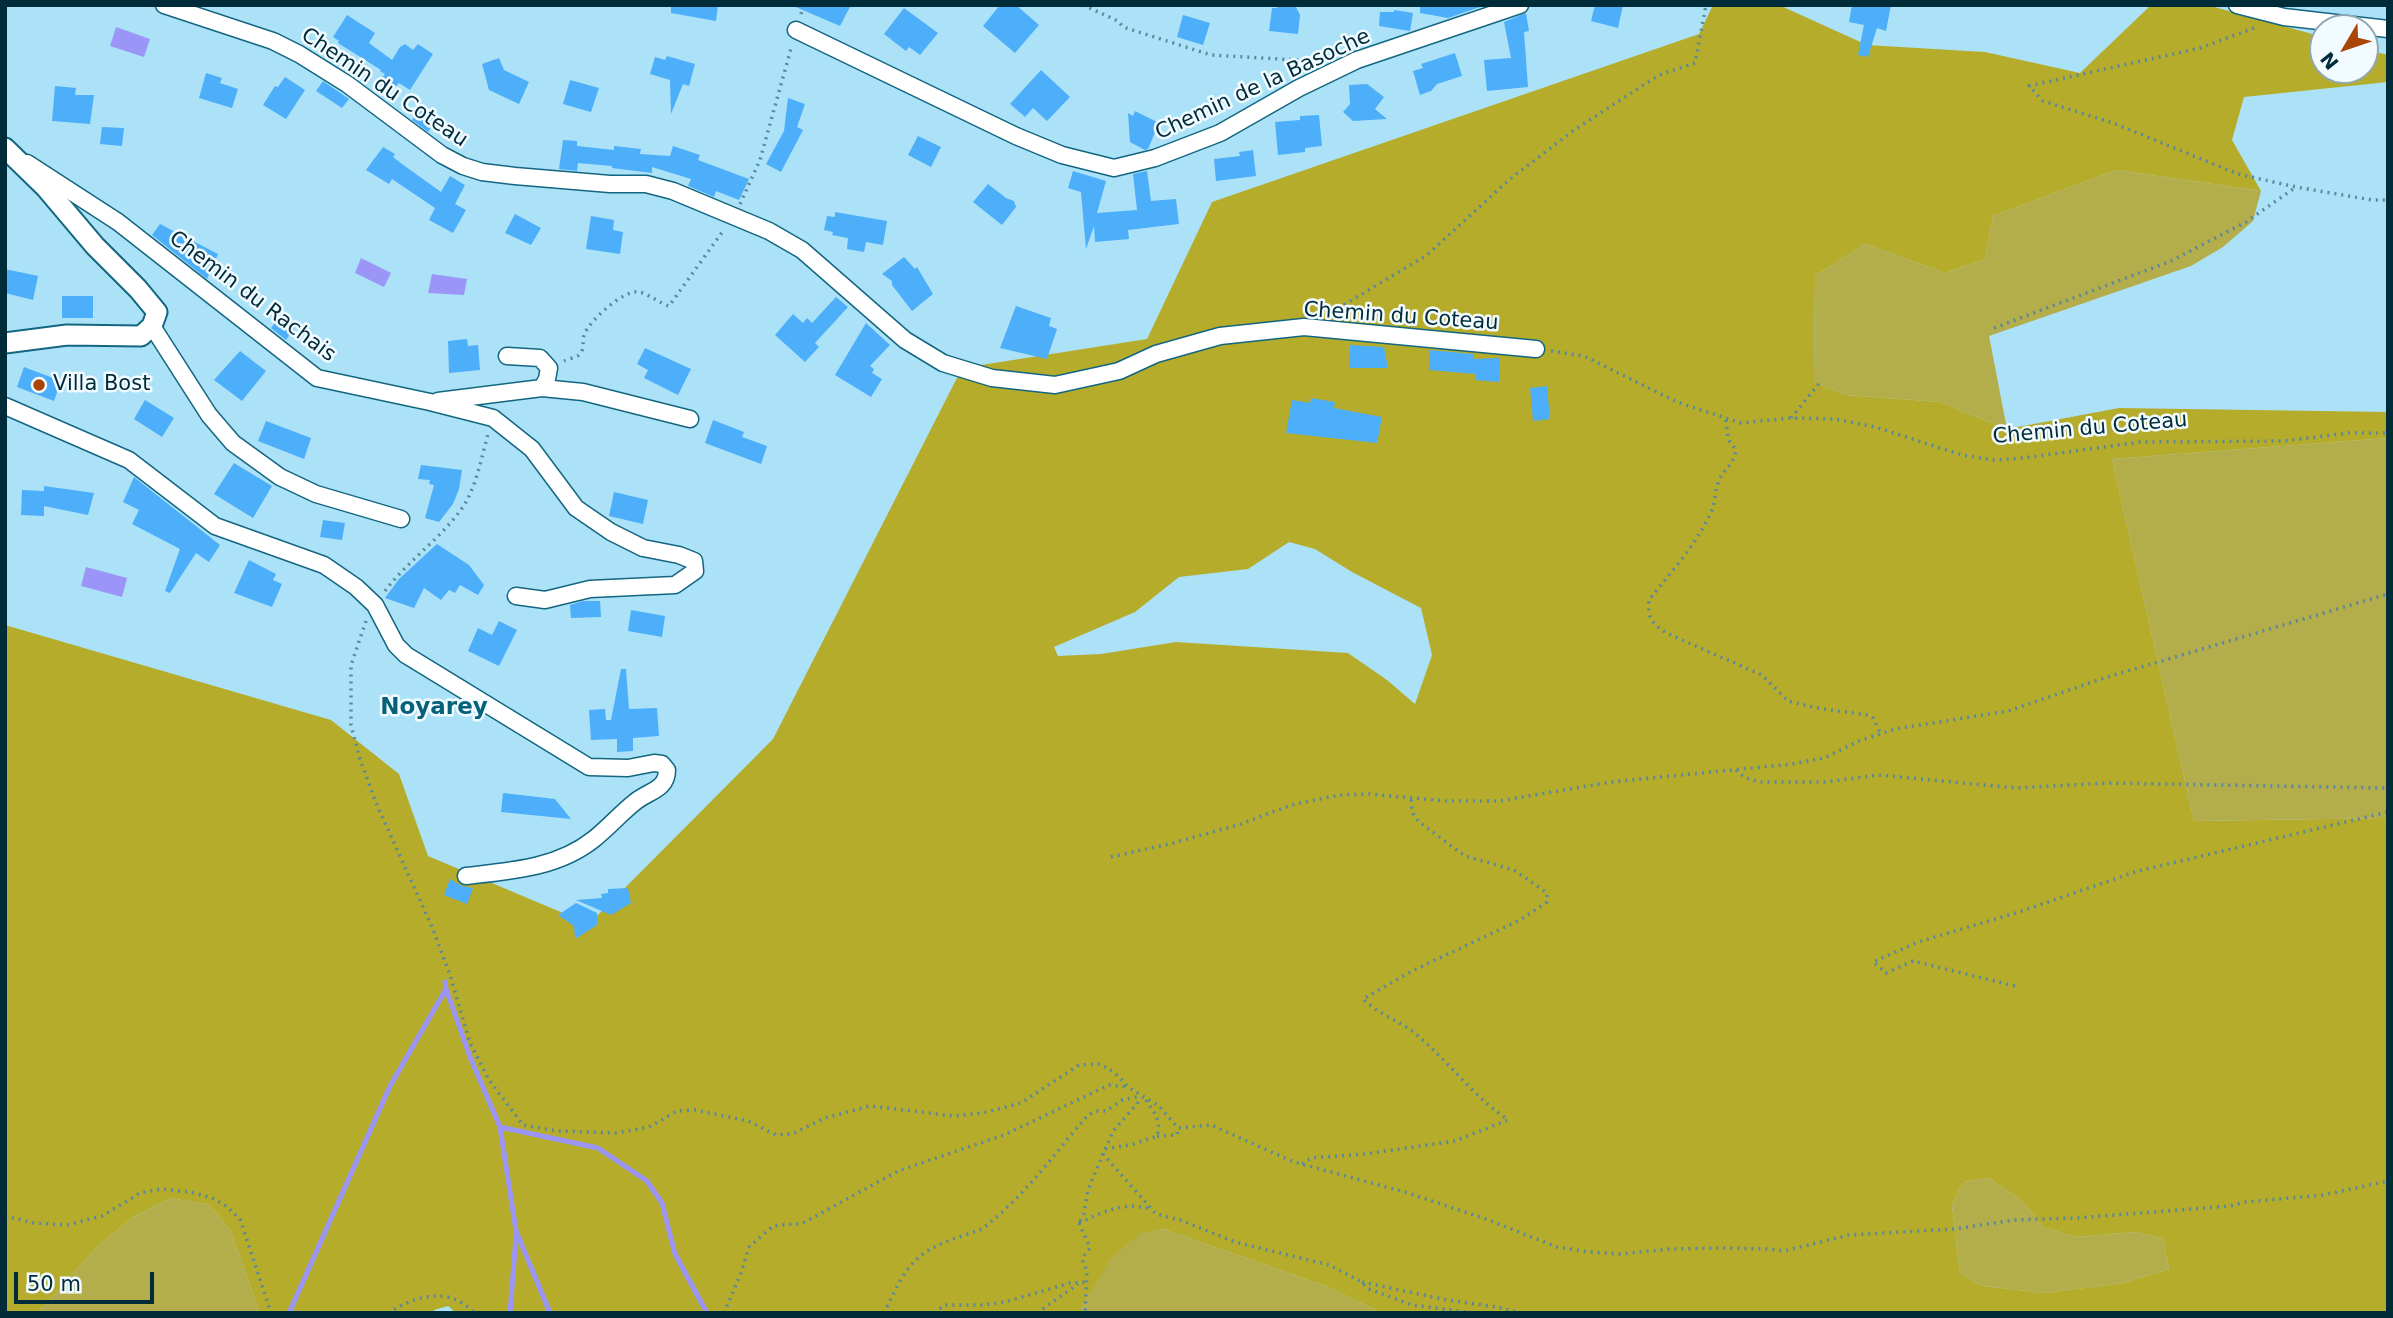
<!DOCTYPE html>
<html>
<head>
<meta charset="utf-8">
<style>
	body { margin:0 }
	#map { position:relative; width:2393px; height:1318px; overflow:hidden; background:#ace2f8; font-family:"DejaVu Sans",sans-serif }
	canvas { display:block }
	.frame { position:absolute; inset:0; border:7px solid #002b39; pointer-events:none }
	.north { position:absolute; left:2309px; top:14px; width:70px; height:70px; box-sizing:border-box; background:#f2fbff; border:2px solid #91a8b0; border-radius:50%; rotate:231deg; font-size:19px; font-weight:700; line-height:28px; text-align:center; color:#002b39 }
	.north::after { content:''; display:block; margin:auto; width:24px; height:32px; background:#a84507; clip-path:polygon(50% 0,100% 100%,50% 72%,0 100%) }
	.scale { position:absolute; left:14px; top:1272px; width:140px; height:32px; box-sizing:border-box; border:4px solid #002b39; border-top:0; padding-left:9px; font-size:21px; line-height:24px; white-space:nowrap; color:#002b39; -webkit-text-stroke:5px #f2fbff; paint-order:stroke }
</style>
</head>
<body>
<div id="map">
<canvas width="2393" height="1318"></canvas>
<div class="frame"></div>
<div class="north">N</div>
<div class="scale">50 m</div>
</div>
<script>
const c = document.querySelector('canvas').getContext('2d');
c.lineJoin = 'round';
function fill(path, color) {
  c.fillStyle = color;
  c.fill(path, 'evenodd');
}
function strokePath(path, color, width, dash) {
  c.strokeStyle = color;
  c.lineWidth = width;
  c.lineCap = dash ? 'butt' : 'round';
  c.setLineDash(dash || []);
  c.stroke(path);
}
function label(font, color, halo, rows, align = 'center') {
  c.font = font + ' "DejaVu Sans",sans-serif';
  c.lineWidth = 5;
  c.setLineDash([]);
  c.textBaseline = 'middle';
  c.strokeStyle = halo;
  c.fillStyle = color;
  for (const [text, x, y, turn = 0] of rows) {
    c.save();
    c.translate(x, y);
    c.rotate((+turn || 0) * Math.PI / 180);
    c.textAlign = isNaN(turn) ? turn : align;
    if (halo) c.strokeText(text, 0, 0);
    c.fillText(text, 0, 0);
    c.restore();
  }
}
const green = new Path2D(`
	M2116,170L2261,191L2253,221L2223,247L2191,266L1989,336L2007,429L1940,402L1846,395L1814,382L1815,276L1865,244L1945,273L1985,259L1993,216Z
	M2388,438V818L2194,821L2112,459Z
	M1989,1178L2021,1200L2043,1227L2075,1237L2136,1232L2163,1239L2169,1269L2123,1283L2045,1293L1983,1286L1960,1273L1952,1205L1963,1182Z
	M171,1198L209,1205L230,1230L260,1313H36L44,1306L96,1248L132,1218Z
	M1163,1229L1328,1287L1382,1313H1082L1083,1305L1110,1258L1141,1232Z`);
const forest = new Path2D(`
	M1713,5H1779L1867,45L1985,52L2080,73L2151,5H2207L2323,37V70H2365V49L2388,55V82L2244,97L2232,140L2261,191L2116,170L1993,216L1985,259L1945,273L1865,244L1815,276L1814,382L1846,395L1940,402L2007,429L2119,408L2388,412V438L2112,459L2194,821L2388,818V1313H1382L1328,1287L1163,1229L1141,1233L1111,1258L1083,1305L1082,1313H456L448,1306L434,1310V1313H260L230,1230L209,1205L171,1198L132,1218L96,1248L44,1306L36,1313H5V625L331,720L399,774L428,856L589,924L773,739L962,368L1147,339L1212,202L1699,34ZM1289,542L1315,549L1352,572L1421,608L1432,655L1415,704L1387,680L1348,653L1176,642L1101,654L1058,656L1054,647L1135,612L1179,577L1248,569ZM1989,1178L2021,1200L2043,1227L2075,1237L2136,1232L2163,1239L2169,1269L2123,1283L2045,1293L1983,1286L1960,1273L1952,1205L1963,1182Z`);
const water = new Path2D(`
	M116,27L150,39L144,57L110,46Z
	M361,258L391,273L384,287L355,273Z
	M432,274L467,279L464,295L428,293Z
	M86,567L127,578L122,597L81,586Z`);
const stream = new Path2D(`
	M446,989L470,1057L500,1127L516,1231L550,1313
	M500,1127L598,1148L647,1181L662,1203L675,1254L707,1313
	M289,1313L390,1086L446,989L445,982
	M510,1313L516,1236`);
const building = new Path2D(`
	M671,5H718L716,21L671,13Z
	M791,5H851L840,26Z
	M1000,5H1016L1039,25L1015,53L983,26Z
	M1277,5H1295L1300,15L1298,34L1269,31L1272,8H1277Z
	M1420,5H1486L1448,18L1420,13Z
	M1595,5H1623L1618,28L1591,21Z
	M1852,5H1891L1886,31L1877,28L1868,57L1858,55L1864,25L1849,22Z
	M904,8L938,33L920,55L909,47L906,51L884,34Z
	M1394,10L1413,13L1410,31L1379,26L1380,12H1394Z
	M1526,13L1529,31L1524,32L1528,87L1487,91L1484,60L1511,58L1504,22Z
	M347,15L375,33L369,43L392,60L400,47L405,44L413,50L418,44L433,54L410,90L399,83L396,86L389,83L382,78L385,74L380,71L381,70L338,43L339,41L333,37Z
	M1183,15L1210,23L1203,45L1177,37Z
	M1455,53L1462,76L1437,84L1431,91L1420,95L1413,71L1423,68L1421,64Z
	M667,56L695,64L689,86L683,84L671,114L670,80L650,74L655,57L665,60Z
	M499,58L504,70L529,82L519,104L489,90L482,64Z
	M1041,70L1070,97L1047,121L1033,108L1025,117L1010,104Z
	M206,73L222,78L220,83L238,89L232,108L199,98Z
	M285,77L305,90L286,119L263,105L275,86L278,87Z
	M570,80L599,88L591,112L563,104Z
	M323,81L349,99L342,108L316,91Z
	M1367,84L1384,97L1375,109L1387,119L1353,121L1343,112L1350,104L1349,85Z
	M55,86L76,88L75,95H94L90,124L52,121Z
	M788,98L805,104L797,127L803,130L781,172L766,164L784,131Z
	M421,108L436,120L428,132L412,120Z
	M1135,111L1159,123L1148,149L1145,150L1130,142L1128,113L1133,116Z
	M1319,115L1322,146L1305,148V152L1278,155L1275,122L1300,120V116Z
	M102,127L124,128L122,146L100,144Z
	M918,136L941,147L931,167L908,155Z
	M563,140L577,141V146L614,150V146L641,149L640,154L670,156L673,146L700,155L698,160L749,179L739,200L716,191L714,197L688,186L691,179L652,167V173L612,168V166L578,163L577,171L559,169Z
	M383,147L395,154L393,157L402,164L441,192L450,176L465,185L455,204L466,210L453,233L429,220L435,208L392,179L389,184L366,170Z
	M1253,150L1256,176L1216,181L1214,159L1240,156L1239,152Z
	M1073,171L1106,181L1097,213L1137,210L1133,174L1147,171L1151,201L1176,199L1179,224L1128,230L1129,239L1095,242L1094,226L1086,249L1081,192L1068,188Z
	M988,184L1006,198L1014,201L1016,207L1002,225L973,202Z
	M835,212L887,221L883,245L866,242L864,252L847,249L848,238L832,235L833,232L824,230L827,216L835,217Z
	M515,214L541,228L531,245L505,233Z
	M591,216L614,220L613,230L623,232L620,254L586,249Z
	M160,224L218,254L207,279L152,235Z
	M904,257L915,269L917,267L933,294L912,311L892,285V281L882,274Z
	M5,269L38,276L33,300L5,293Z
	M62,296H93V318H62Z
	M836,297L848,307L815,343L819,347L805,362L775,335L793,314L803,323L807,318L812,323Z
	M1016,306L1051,318L1049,326L1057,329L1047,359L1000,348Z
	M281,315L296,326L286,340L271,328Z
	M866,323L890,345L870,366L874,369L872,373L882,379L871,397L835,375Z
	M467,339L468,346L478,345L480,370L449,373L448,341Z
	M1350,345L1384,347L1388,368H1350Z
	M645,348L691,369L678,395L644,378L648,370L637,364Z
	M1430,350L1473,354V359L1500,358L1499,382L1475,380V374L1429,370Z
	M240,351L266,371L242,401L214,380Z
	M24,367L61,381L54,401L17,387Z
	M1547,386L1550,419L1533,421L1530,388Z
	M1311,398L1335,402L1334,408L1382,417L1377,443L1286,433L1292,400L1310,403Z
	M145,400L174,418L162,437L134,419Z
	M713,420L744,432L742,437L767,446L761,464L705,443Z
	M266,421L311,438L304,459L258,441Z
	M234,463L272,486L253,518L214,494Z
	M421,465L462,470L459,489L453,504L439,522L425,518L434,485L429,484L430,480L418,479Z
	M134,477L220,545L209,562L196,553L170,593L165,591L180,549L132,524L139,510L123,502Z
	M44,486L94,493L88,515L44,506V516L21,515L22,490L44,491Z
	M614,492L648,500L643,524L609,516Z
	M323,520L345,523L342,540L320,537Z
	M437,544L469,565L484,585L478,595L460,585L455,593L449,590L441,600L424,588L414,608L385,598L399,579Z
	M249,560L276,574L273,580L282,584L272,607L234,593Z
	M583,601H600L601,617L571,618L570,605Z
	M631,610L665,616L662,637L628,631Z
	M499,621L517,630L499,666L468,651L478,628L492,635Z
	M621,669H626L629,709L657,708L659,736L633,738V751L617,752V739L591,740L589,710L605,709L606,720H611Z
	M503,793L555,799L571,819L501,812Z
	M450,879L462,886L473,888L467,904L444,895Z
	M628,888L631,903L611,915L576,900L602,898L601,894L608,893V889Z
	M576,903L597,913V925L575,939L574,926L558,915Z`);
const path = new Path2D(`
	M1083,5L1118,21L1123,27L1211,55L1314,61
	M801,14L803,5
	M2254,28L2200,48L2029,86L2043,101L2113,123L2238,174L2296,187L2372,200H2388
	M740,204L760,160L792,45
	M1332,312L1427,255L1510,179L1574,130L1659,75L1695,63L1706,5
	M1994,328L2171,261L2246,222L2296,187
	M1551,351L1584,356L1677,402L1741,423L1791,418L1835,419L1875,427L1962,455L1994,460L2023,458L2140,442L2284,441L2349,433H2388
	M564,361C568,359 575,358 579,355C585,350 582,341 584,335C589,321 624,289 639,292C649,294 659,303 669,306L723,231
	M1791,418L1821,381
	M1726,420L1728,439L1736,450C1733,467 1722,470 1718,483C1714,492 1716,501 1712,510C1697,544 1671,572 1649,600C1647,618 1652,623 1666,633L1762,675L1788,701L1817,708L1868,715L1873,718L1881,734
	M385,591C409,559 445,536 466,502C477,482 482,456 488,434
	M366,621L351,665V725L360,759L376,803L432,927L450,975L470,1043L489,1080L523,1125L557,1131L617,1133L649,1127L677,1111L695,1110L748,1121L776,1135L792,1134L825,1118L870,1106L954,1116L983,1113L1021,1103L1079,1065L1100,1064L1115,1073L1128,1087L1159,1106L1178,1128L1211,1125L1294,1162L1408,1193L1486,1219L1557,1247L1589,1252L1620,1254L1670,1249L1724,1248L1767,1249L1784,1251L1849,1235L1954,1229L2014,1220L2076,1218L2230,1206L2246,1202L2323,1195L2388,1181
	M1736,770L1744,777L1759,782H1824L1879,775L2016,788L2108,783L2388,788
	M1111,857L1173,843L1241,824L1291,805L1339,795L1369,794L1446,801H1499L1611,782L1792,764L1824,758L1859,741L1895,729L2008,711L2104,678L2388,594
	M2015,986L1913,961L1886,973L1873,962L1918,942L2019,912L2138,871L2388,812
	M1146,1100C1154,1112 1162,1121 1157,1136L1134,1144L1105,1149L1103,1154L1156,1214L1180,1220L1235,1242L1329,1265L1360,1281L1369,1289L1412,1305L1474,1313
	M1157,1136L1177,1135L1178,1128
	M1105,1149L1114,1130L1142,1098
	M1302,1164L1311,1158L1365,1154L1455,1141L1508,1120C1473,1096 1449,1062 1417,1035C1401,1021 1379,1015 1363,999L1412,971L1520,920L1547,902V893L1514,870L1465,856L1454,848L1418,821L1412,812L1411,798
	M5,1216L34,1223L67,1225L102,1216L140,1193L161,1189L191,1192L212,1198L226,1206L240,1219L271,1313
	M1080,1221L1084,1213L1088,1190L1103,1154
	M1079,1223L1090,1248L1083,1257V1262L1087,1271L1085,1313
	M1079,1223C1104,1212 1123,1201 1150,1209
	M1362,1282L1447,1300L1497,1307L1521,1313
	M388,1313C417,1295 449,1286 474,1313
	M724,1313L741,1273L749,1247L773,1226L803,1223L898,1171L1004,1135L1109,1085L1126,1087
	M884,1313C893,1295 902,1273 916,1260C933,1243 961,1237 982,1229C1024,1197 1054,1154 1088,1115L1096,1111H1106L1122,1100L1141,1096
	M934,1313L945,1305H983L1005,1302L1070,1283L1086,1282
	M1037,1313L1078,1284`);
const minor = new Path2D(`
	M164,5L273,41L299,54L347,84L442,155L463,166L482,172L515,176L610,184H646L673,191L769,231L802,250L905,340L943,363L992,378L1055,385L1119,371L1156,354L1220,336L1304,327L1536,349
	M2237,5L2284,17L2388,29
	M796,30L1016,136L1062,155L1114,168L1155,158L1220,133L1299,88L1357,60L1520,5
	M27,163L118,222L317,378L430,402L493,418L532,449L576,508L611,532L643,548L679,555L694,561L695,571L675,585L590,589L545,600L516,596
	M152,326L209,415L233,443L280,477L316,494L401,519
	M507,356L540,358L549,368L547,379L542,388
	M438,401L542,388L583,392L690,419
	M5,406L129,460L215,526L324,565L356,587L375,605L396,645L406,655L589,767L628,768L654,763L662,764L667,770C667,790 648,791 635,802C621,813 609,827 594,839C558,868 511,871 466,876`);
const tertiary = new Path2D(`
	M5,148L46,188L95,246L138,289L157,312L152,326L141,336L67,335L5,343`);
const markers = [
	[39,385,7,"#a84507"]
];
const streetNames = [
	["Chemin de la Basoche",1263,85,-25],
	["Chemin du Coteau",384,88,34],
	["Chemin du Rachais",252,297,37],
	["Chemin du Coteau",1401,317,4],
	["Chemin du Coteau",2090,429,-5]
];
const poiNames = [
	["Villa Bost",53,385]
];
const neighbourhoodNames = [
	["Noyarey",434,708]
];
fill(green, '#b4ad4c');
fill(forest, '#b6ac2c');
fill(water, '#9b95f7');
strokePath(stream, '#9b95f7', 5);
fill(building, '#4daef9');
strokePath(minor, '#126680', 19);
strokePath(tertiary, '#126680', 23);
strokePath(path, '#59899b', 3.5, [2, 5]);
strokePath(minor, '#fff', 16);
strokePath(tertiary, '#fff', 19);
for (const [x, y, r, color] of markers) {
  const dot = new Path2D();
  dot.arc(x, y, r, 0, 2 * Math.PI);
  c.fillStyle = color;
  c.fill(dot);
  strokePath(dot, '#f2fbff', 2.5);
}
label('21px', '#002b39', '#f2fbff', streetNames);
label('21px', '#002b39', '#f2fbff', poiNames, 'left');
label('bold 23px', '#05607a', '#f2fbff', neighbourhoodNames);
</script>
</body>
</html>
